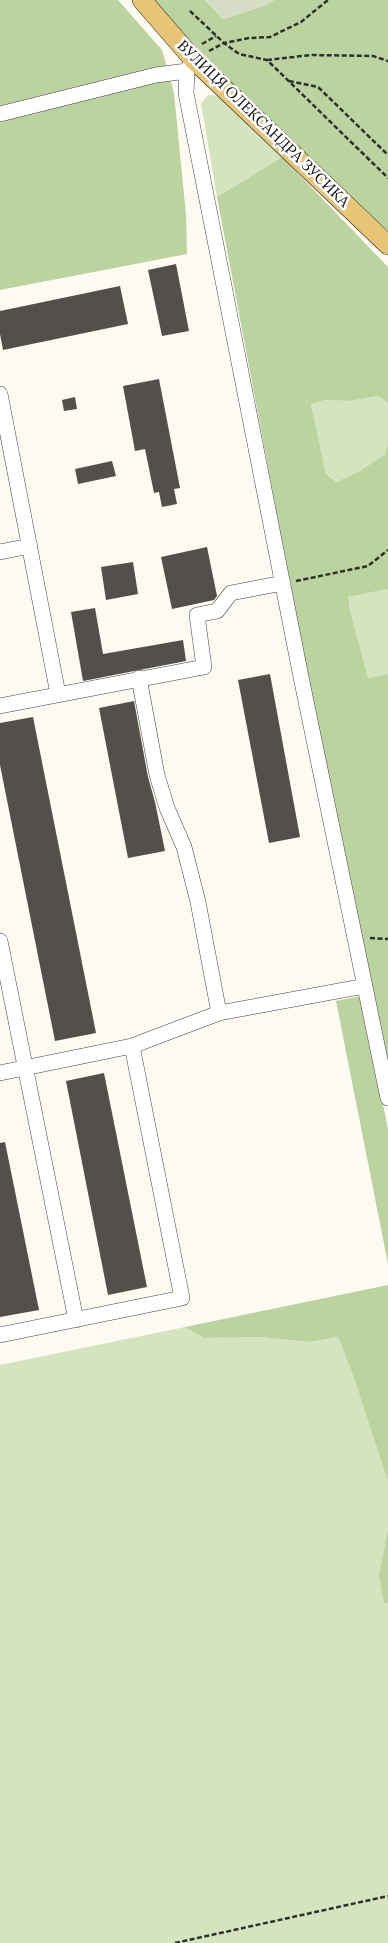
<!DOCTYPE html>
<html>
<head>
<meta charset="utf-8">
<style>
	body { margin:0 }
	canvas { display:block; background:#fdfaf1 }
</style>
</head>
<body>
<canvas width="388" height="1943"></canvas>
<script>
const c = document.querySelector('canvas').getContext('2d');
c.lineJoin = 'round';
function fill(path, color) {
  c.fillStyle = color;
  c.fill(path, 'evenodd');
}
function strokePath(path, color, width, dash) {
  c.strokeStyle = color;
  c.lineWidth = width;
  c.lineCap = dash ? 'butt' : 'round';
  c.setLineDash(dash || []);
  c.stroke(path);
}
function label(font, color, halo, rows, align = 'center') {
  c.font = font + ' Lora,serif';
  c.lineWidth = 5;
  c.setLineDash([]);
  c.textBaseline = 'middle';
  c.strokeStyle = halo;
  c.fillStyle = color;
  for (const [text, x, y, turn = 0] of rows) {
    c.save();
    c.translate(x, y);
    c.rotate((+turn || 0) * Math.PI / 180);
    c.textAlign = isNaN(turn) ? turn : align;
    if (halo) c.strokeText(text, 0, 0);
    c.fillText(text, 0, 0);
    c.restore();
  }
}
const green = new Path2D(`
	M208,95L223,96L282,157L217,197L201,103Z
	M378,396L388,403V443L385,454L360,471L338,482L326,474L311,404L327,400L350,401Z
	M388,589V674L368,678L350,610L348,597Z
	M185,1327L204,1338L260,1337L309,1342L338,1337L353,1375L388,1482V1528L379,1575L385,1603H388V1943H0V1365Z`);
const forest = new Path2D(`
	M0,0H118L162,50L174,93L186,215L187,254L0,290Z
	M154,0H205L223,19L267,5L274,0H388V232L209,61Z
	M282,157L388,267V403L378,396L350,401L326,400L311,404L326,474L337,482L360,471L385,454L388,443V589L348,597L350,610L368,678L388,674V1072L307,673L217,197Z
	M361,996L388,1129V1264L336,1001Z
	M388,1285V1482L353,1375L338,1337L309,1342L260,1337L204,1338L185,1327Z
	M388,1528V1603H384L379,1575Z`);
const cemetery = new Path2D(`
	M205,0H274L267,5L223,19Z`);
const building = new Path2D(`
	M176,264L189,331L162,336L148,270Z
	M120,286L128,324L3,350L0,334V311Z
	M159,379L180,488L174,489L177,504L162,507L159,492L154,493L145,449L135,451L123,386Z
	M75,397L77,409L64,411L62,400Z
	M112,461L116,476L78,484L75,469Z
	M207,547L217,596L214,600L172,609L161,557Z
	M133,562L138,594L106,600L101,567Z
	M95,608L103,654L183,640L186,661L83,681L71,612Z
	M270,674L300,837L269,843L238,680Z
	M134,701L148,777L155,802L165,851L128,858L99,708Z
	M33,717L96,1033L55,1041L0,765V723Z
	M104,1073L147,1287L108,1295L66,1081Z
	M5,1142L39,1310L0,1317V1143Z`);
const path = new Path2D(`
	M190,11L224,43L239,54L267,60L388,178
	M202,44L216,36
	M209,51L224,43L249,38L270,37L301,22L328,0
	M267,60L311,55L373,56L388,61
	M289,81L318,87L388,155
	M296,581L368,566L388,550
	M370,938L388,939
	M175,1943L388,1896`);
const minor = new Path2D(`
	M193,59L187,71L186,93L301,677L388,1098
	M0,114L156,75L187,71
	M0,394L58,694
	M0,552L30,546
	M0,706L204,667L197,615L217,611L231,593L283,583
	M0,941L76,1320
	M219,1013L365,986
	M0,1073L132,1046L219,1013L198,902L184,847L167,808L157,775L139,678
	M0,1335L182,1298L132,1046`);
const major = new Path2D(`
	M142,0L193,59L388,245`);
const streetNames = [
	["ВУЛИЦЯ ОЛЕКСАНДРА ЗУСИКА",263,124,44]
];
fill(green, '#d4e4be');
fill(forest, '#bad39f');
fill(cemetery, '#d7ddc4');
fill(building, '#554f4c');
strokePath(minor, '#414141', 16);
strokePath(major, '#1f1f1f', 20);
strokePath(path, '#303030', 2.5, [5, 2.5]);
strokePath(minor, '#fff', 15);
strokePath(major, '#e8c476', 19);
label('15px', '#0e0e0e', '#fff', streetNames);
</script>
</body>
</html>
